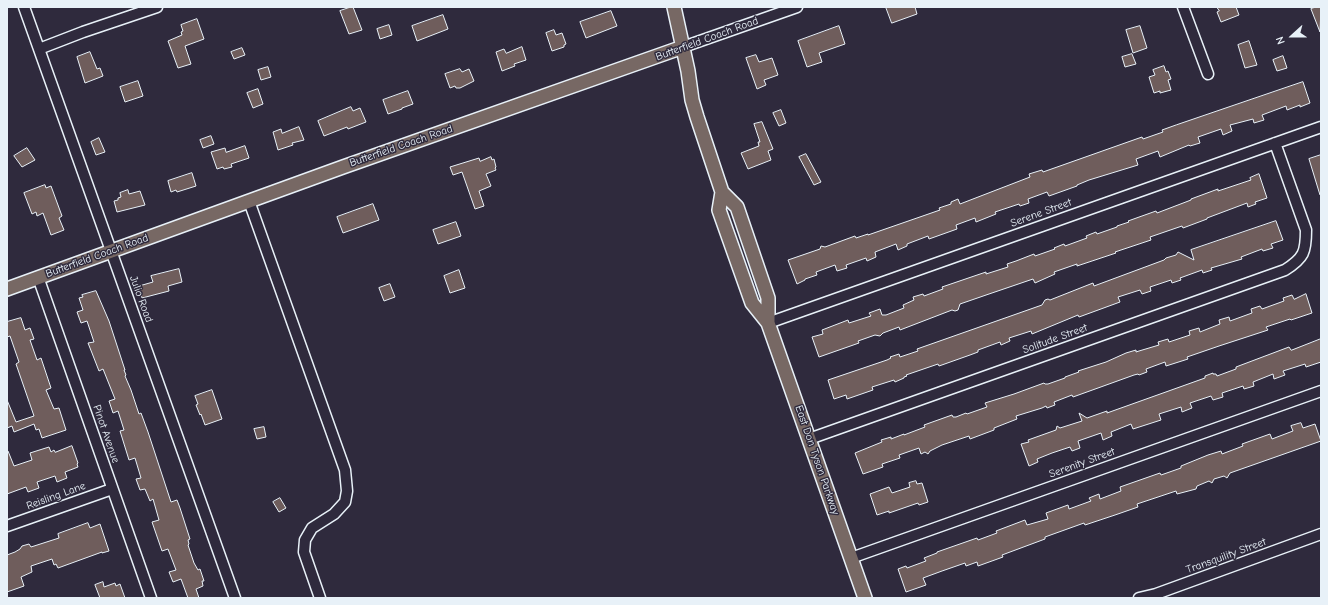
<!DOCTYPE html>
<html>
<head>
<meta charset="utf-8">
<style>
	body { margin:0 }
	#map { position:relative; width:1328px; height:605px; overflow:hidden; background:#2f2a3d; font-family:"Comic Neue",sans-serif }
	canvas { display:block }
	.frame { position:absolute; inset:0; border:8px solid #e8f1f8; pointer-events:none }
	.north { position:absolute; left:1272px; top:16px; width:40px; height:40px; -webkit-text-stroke:3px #2f2a3d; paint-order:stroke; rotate:249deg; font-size:11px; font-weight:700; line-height:16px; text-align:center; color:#e8f1f8 }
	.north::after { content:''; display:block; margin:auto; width:14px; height:18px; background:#e8f1f8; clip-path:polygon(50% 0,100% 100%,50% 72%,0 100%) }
</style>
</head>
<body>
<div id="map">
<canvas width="1328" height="605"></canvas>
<div class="frame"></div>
<div class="north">N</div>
</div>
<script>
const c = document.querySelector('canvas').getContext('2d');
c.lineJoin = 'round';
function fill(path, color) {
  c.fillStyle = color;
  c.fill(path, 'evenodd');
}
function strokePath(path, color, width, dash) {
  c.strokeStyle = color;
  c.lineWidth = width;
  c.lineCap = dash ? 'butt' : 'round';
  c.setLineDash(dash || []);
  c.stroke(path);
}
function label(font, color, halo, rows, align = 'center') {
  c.font = font + ' "Comic Neue",sans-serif';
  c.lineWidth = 3;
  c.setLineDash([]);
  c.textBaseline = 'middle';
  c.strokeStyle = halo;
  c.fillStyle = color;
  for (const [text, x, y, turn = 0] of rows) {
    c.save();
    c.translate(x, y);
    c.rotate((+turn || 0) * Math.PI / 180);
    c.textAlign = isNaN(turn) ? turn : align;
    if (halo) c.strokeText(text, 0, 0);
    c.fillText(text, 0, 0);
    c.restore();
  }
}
const building = new Path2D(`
	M351,7H353L362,30L349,34L340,11Z
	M886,7H915L917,14L892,23Z
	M1217,7H1236L1239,15L1221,22L1217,12L1219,11Z
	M1316,7H1321L1320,32L1311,9Z
	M611,11L617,26L586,38L580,22Z
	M443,15L448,29L417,41L412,26Z
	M197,19L204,39L185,46L191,64L178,68L168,41L182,35L181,32L183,31L181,25Z
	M389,25L392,35L380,39L377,29Z
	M839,26L845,44L819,53L822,62L807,67L798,41Z
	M1140,26L1147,48L1133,53L1126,30Z
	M554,30L556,35L562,33L566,44L564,45V47L552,51L546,33Z
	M1249,41L1257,65L1245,68L1238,45Z
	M522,47L526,60L514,64L515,66L502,71L496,52L504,49L506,53Z
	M242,48L245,55L234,59L231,52Z
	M90,52L97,69L100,68L103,76L85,83L77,57Z
	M1132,54L1136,64L1125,67L1122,57Z
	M756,55L759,62L772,58L778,75L764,80L766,85L757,89L746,58Z
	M1283,56L1287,68L1277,71L1273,60Z
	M1164,66L1166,72L1168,71L1171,79L1168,80L1171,90L1160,93V91L1154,93L1149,77L1155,75L1153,70Z
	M268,67L271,77L261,80L258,70Z
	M460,69L462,72L469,69L474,81L460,88H456L455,86L450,88L445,74Z
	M138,81L143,96L125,102L120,87Z
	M1303,82L1310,103L1300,107V105L1287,110L1286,106L1262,115L1264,120L1254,123L1253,119L1230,125L1232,131L1223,135L1221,129L1198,137L1200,143L1190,146L1189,145L1160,157L1158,151L1136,159L1138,165L1089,180L1077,185V186L1049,196L1047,192L1028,199L1029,203L1020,206L1019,204L995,212L996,214L976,222L975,218L956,225L957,229L929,239L928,236L907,244V246L898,250L896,244L875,252L876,257L867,261L866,258L846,265L847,268L837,271L835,265L816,272L817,275L805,279V280L797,284L788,260L820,249L821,246L825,247L855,236L856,238L868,234V235L940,210L939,208L951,204V202L958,199L960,204L1030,177L1029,174L1042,170L1043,172L1142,137L1143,139L1163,132L1162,130L1176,125Z
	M258,89L263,104L253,108L247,93Z
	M408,91L413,104L402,108V109L388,114L383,100Z
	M351,107L353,111L360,108L366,122L348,129L347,127L324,136L318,121Z
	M781,110L786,123L779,126L773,113Z
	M762,122L773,149L768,151L771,160L748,169L741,153L759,146L758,142H760L754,124Z
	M299,127L304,140L292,143L293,145L278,150L273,132L281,129L282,133Z
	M211,136L214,144L203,148L200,140Z
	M99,138L105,152L96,155L91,142Z
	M245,146L249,158L231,164L232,167L224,169L223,167L217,169L211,152L225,148L226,152Z
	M27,148L35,160L22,167L14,156Z
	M806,154L821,182L814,185L799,157Z
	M1321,155V195H1320L1309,159Z
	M491,157L492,160L494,159L496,167L495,168L496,170L486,174L491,186L479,191L484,206L475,209L462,172L453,175L450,167L479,158L480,161Z
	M192,173L196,186L177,192L176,190L171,192L168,181Z
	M1259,174L1267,198L1255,202L1256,204L1248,207L1247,203L1207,218V219L1183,228L1182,226L1150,237L1151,240L1115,252L1116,253L1077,266V264L1054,272L1055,274L1035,283L1033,279L989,294L960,304L958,310L955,311L952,310L900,330L899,327L883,333L880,336L875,335L858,341L859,343L819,357L812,337L823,334L822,330L848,320L849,323L871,316L869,313L880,309L882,315H886L904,308L903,305L914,300L913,297L923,294L924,296L943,289L942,287L986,272V274L1008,267L1007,264L1016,261L1034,254L1035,256L1055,249L1054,248L1064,244L1065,246L1087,238L1086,236L1096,232L1097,234L1117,227V226L1129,222L1128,221L1156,211L1157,213L1191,200V199L1218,189V191L1251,180L1250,178Z
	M45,185L46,188L51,186L62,216L59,218L64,230L51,235L43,213L37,216L36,212L32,214L24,193Z
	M128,190L129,194L140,191L145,205L117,212L114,201L118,200V198L121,197L120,193Z
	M373,204L379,220L343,233L337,217Z
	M1276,221L1283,240L1271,244L1273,248L1263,251L1262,249L1241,257L1242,259L1211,268L1212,270L1203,273L1202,270L1180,278L1181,280L1172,283L1171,280L1150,287L1151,291L1142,294L1140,290L1118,297L1120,302L1079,317L1078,315L1032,334L1031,331L1009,338L1010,341L1001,345L1000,342L978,350V352L970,355L939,366L938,364L906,375L907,376L904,377V378L895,382L894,380L872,387L873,390L847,399L846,395L834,399L828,380L887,360L891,358L890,357L899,354L900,357L918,351L917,349L1042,305L1045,300L1048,299L1050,300L1093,283L1094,286L1164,260L1166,258L1176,255L1178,252L1194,260L1191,250Z
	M456,222L461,236L438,244L433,230Z
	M179,269L182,282L168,286L169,291L142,298L139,286L153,282L151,276Z
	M459,270L465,288L450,293L444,276Z
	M390,284L395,297L384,301L379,288Z
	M96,291L109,321L125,370H124L126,375L125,376L131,390L139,414L141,413L148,432L171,502L177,500L180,508L190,539L188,540L189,544L188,545L194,563L198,570L200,569L204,581H202L203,586L196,589L199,598H188L181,579L173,582L169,572L176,570L168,549L162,551L152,522L159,520L153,499L150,501L145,489L140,490L136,479L141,478L135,458L129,460L120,431L124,430L118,411L113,413L109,401L115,399L103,369L99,371L92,353L88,343L94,342L87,321L81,323L77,312L83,310L79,298L83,297L82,295Z
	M1306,294L1312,313L1291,320L1290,319L1266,327L1268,330L1219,346L1187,357L1188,359L1166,366L1165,362L1146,369L1147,372L1139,375L1138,374L1134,375L1073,397L1072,395L1054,402L1055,405L1047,408L1046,406L1042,408L1016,416L1017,419L994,428V430L970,439L969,436L942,445L930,451L928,454L925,452L921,454L919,448L899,455L900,458L882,464L883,467L863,474L855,453L882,442L881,440L891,437V439L904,434V435L925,427L924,425L952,415L953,417H956L966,413L967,414L987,407L985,403L1014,394L1044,383L1045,384H1048L1065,378V377L1079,372L1078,371L1106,362L1126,353L1136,350V352L1139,351L1159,345L1158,342L1168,339L1169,342L1190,335L1189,331L1199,328L1200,332L1220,324L1219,320L1229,317L1230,321L1252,313L1251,309L1260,306L1262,309L1284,301L1283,298L1292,295L1294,299Z
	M21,318L25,330L30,328L34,339L30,340L37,360L41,358L51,388L46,390L54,409L59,408L66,430L42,438L39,429L36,430L34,424L14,432L12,426L7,428V400L16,422L34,416L16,364L19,362L10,336L7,337V322Z
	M1321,339V362L1306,367L1305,364L1283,371L1285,375L1274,379L1273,374L1253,382L1254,386L1244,389L1243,386L1222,393L1223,397L1213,400L1211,396L1190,403L1192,408L1182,412L1181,407L1159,414L1161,420L1133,429L1131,424L1111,432L1112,436L1103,440L1101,433L1078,441L1080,448L1072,451L1070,447L1052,453L1037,459L1038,462L1029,466L1021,444L1029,442L1028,440L1056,430L1057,426L1060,428L1082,421L1079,413L1087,418L1107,411V413L1205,378V376L1213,373V374H1216L1217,376L1236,369V367L1289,347L1291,350Z
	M212,390L222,419L205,425L201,414L200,415L196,405L198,404L195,396Z
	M1301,423L1303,428L1315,424L1321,441L1230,473L1227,478L1224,476L1214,479L1212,483L1209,481L1197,486L1196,489L1177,494L1176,491L1137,504L1138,507L1115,515L1085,525L1084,523L1045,537V539L1002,555L1003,557L978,566L977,562L966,566L965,563L942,571L923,578L926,585L906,592L898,569L906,566L907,568L926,561L924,558L937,553V552L977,538L978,540L997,533L996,531L1025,520L1027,525L1048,519L1046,513L1068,505L1069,509L1091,501L1089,498L1099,494L1100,499L1121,491L1120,487L1160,473L1161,475L1181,468V466L1208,455L1221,451L1222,454L1243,446L1242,444L1270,434L1272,439L1293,431L1291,426Z
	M264,427L266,437L257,439L254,429Z
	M72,446L78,463L77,464L78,467L65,472L67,478L57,482L55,476L37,482L39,488L28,492L26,487L7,494V452L8,451L14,466L32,460L30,453L49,447L51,452L54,450L55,452Z
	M916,481L917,484L922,483L928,502L919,505L918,503L889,513V511L877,515L870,494L889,487L892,493L910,487L909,483Z
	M280,498L286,508L279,512L273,502Z
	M88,523L90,528L100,524L109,551L102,553V552L58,568L56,564L54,565L52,559L31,566L32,572L21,577L24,586L7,592V555L15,552L20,549L22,546L29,544L31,547L59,538L58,534Z
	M103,582L104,587L115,583L116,586L120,584L125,598H100L95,585Z`);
const minor = new Path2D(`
	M24,7L235,598
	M1183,7L1208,74
	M683,47L797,7
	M39,49L83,32L157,7
	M249,201L345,470L347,491L345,502L334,514L312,528L305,540L304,552L320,598
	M38,277L151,598
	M768,323L1321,127
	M809,439L1285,270C1304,258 1306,252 1306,230L1275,143
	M7,526L112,489
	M851,558L1321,391
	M1139,598L1156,594L1321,534`);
const major = new Path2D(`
	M674,7L688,71L692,100L697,117L722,192L737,207L768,298V323
	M722,192L719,210L752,303L768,323L865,598
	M7,289L343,167L683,47`);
const streetNames = [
	["Butterfield Coach Road",707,39,-20],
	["Butterfield Coach Road",401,146,-19],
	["Serene Street",1041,213,-20],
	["Butterfield Coach Road",97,256,-20],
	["Julio Road",141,299,70],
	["Solitude Street",1055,339,-20],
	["Pinot Avenue",106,434,71],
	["East Don Tyson Parkway",817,460,71],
	["Serenity Street",1082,463,-20],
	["Reisling Lane",56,496,-20],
	["Transquility Street",1226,556,-20]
];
fill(building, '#6f5d5c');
strokePath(building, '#e8f1f8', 1);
strokePath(minor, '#e8f1f8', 13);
strokePath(major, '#e8f1f8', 16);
strokePath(minor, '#2f2a3d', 10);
strokePath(major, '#776864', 13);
label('11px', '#e8f1f8', '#2f2a3d', streetNames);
</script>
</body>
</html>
